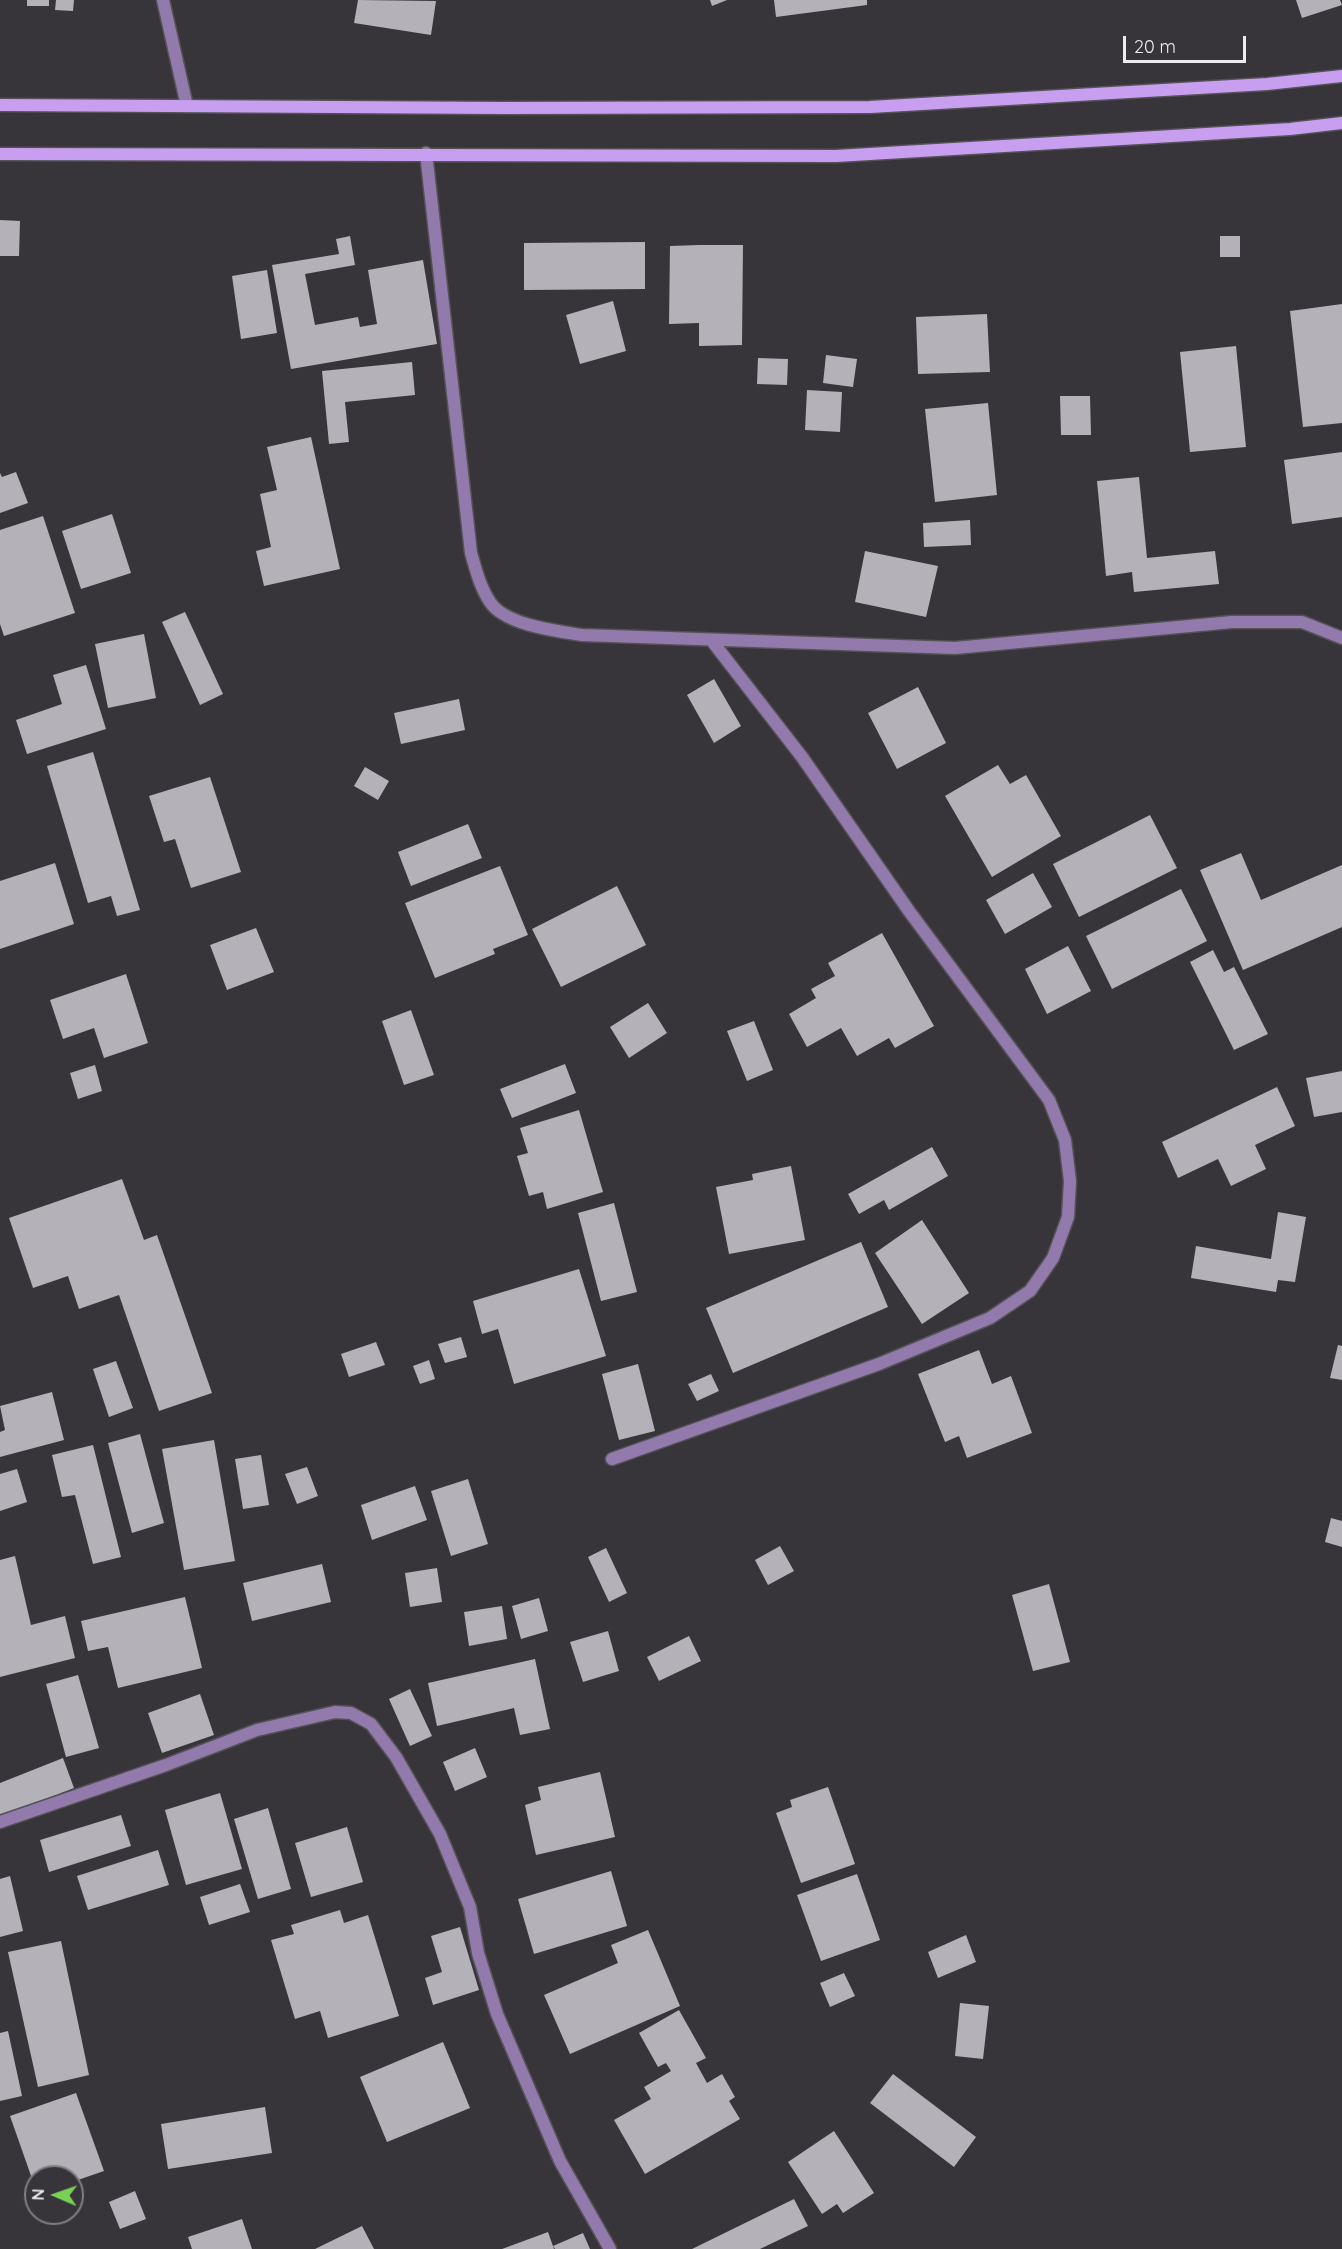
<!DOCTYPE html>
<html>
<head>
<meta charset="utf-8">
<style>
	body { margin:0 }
	#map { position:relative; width:1342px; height:2249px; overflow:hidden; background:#37353a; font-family:Quicksand,sans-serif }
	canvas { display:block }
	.north { position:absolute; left:24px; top:2165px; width:60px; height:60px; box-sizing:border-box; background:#37353a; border:2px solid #807e82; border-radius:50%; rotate:272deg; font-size:16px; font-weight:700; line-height:24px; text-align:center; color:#edebee }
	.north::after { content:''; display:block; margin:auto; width:21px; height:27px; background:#7bd155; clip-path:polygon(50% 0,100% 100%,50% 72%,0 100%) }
	.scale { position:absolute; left:1123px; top:36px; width:123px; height:27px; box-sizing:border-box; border:3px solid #edebee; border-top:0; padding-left:8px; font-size:18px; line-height:21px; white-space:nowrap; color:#edebee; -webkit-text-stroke:4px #37353a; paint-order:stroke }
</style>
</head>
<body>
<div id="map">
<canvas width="1342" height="2249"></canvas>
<div class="north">N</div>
<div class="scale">20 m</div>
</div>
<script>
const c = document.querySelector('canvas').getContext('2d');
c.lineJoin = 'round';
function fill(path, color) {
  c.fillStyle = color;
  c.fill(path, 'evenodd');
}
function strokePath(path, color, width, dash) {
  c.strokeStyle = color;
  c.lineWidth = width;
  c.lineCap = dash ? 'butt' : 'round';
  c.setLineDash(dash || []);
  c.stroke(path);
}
const building = new Path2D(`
	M27,0H49V6H27Z
	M56,0H74L73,11L55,10Z
	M358,0L436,1L431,35L354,23Z
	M710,0H727L712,6Z
	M774,0H867V5L776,17Z
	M1296,0H1340L1342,5L1302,18Z
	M0,220L20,221L19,256H0Z
	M350,236L355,265L305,274L315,325L358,317L360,327L377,324L368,270L423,260L437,344L291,369L272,265L339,254L336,239Z
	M1220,236H1240V257H1220Z
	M645,242V289L524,290V243Z
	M699,245H743L742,345L699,346V323L669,324L670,246Z
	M267,270L277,333L241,339L232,276Z
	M613,301L626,351L580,364L566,315Z
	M1342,304V423L1303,427L1290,311Z
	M987,314L990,372L918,374L916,317Z
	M1236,346L1246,447L1190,452L1180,352Z
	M826,355L857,359L853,387L823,383Z
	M758,358L788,359L787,385L757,384Z
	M412,362L415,395L345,402L349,442L329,444L322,371Z
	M807,390L842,392L840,432L805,430Z
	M1060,396H1090L1091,435H1061Z
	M988,403L997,495L935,502L925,409Z
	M311,437L340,569L264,586L256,551L271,547L260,494L277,490L267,447Z
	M1342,452V517L1292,524L1284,460Z
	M16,472L28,503L0,513V473L2,477Z
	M1139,477L1147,558L1215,551L1219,584L1134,592L1132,572L1106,576L1097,481Z
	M112,514L131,573L81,589L62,531Z
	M43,516L75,613L4,636L0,624V530Z
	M970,520L971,545L924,547L923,523Z
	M865,551L938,566L926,617L855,602Z
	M185,612L223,694L200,705L162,622Z
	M144,634L156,698L108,708L95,644Z
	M86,665L106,729L27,754L16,720L62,704L53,675Z
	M714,679L741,726L714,743L687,695Z
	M918,687L946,743L897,769L868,713Z
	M459,699L465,730L401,744L394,713Z
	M93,752L140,910L117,916L111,896L88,903L47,766Z
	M998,765L1010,784L1026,775L1061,836L992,877L945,796Z
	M365,767L389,781L378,800L354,786Z
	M210,777L241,872L191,888L175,839L164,842L149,796Z
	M1150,815L1177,868L1079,917L1053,864Z
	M468,824L482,858L411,886L398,852Z
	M1241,853L1261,900L1342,865V927L1243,970L1200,870Z
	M55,863L74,924L0,949V881Z
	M500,866L528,935L493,949L495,954L435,978L405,903Z
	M1033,873L1052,907L1005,934L986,900Z
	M617,886L646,945L561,987L532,929Z
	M1181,889L1207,941L1112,989L1086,936Z
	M256,928L274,972L227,990L210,945Z
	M882,933L934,1026L895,1048L889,1038L857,1056L841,1028L807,1047L789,1014L816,998L811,989L835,976L828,963Z
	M1068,946L1091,991L1047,1014L1025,969Z
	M1213,950L1224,972L1234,967L1268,1034L1234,1050L1190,962Z
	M126,974L148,1043L104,1058L94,1028L63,1039L50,1000Z
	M648,1003L667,1033L629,1058L610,1027Z
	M411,1010L434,1075L404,1085L382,1021Z
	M754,1021L773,1070L747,1081L727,1031Z
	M565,1064L576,1093L512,1118L500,1089Z
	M95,1065L102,1091L78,1099L70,1073Z
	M1342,1071V1112L1314,1117L1306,1078Z
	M1277,1087L1295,1126L1255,1145L1266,1169L1231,1186L1218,1159L1178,1178L1162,1142Z
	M579,1110L603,1192L547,1209L543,1192L529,1196L517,1156L528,1153L520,1128Z
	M932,1147L948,1176L889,1210L884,1200L859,1214L848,1194Z
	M791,1166L805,1240L729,1254L716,1187L753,1180L752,1174Z
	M122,1179L144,1240L157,1235L212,1393L159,1411L119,1295L79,1309L68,1276L33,1288L9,1218Z
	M614,1203L637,1292L601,1301L578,1213Z
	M1278,1212L1306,1217L1295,1282L1278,1280L1276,1292L1191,1278L1196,1246L1271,1259Z
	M922,1220L969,1293L922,1324L875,1253Z
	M861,1242L888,1307L733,1373L706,1308Z
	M579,1269L606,1356L514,1384L498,1329L482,1334L473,1301Z
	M461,1337L467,1357L445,1363L438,1344Z
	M376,1342L385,1365L349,1377L341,1354Z
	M1338,1345L1342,1346V1380L1330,1378Z
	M979,1350L992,1384L1011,1376L1032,1433L967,1458L959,1436L945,1442L918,1374Z
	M429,1360L435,1379L420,1384L413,1366Z
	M116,1361L133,1408L109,1417L93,1369Z
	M638,1364L655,1431L619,1440L602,1374Z
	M711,1374L719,1391L697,1401L688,1384Z
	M52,1392L64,1440L0,1457V1432L5,1430L0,1406Z
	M140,1434L164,1523L132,1533L108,1443Z
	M214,1440L235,1561L184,1570L162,1449Z
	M93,1445L121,1557L93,1564L75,1495L62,1497L52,1455Z
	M261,1455L269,1505L243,1509L235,1459Z
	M307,1467L318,1496L297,1504L285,1474Z
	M17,1469L27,1502L0,1511V1474Z
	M468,1479L488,1544L451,1556L431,1491Z
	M415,1486L427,1520L372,1540L361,1505Z
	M1331,1518L1342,1521V1547L1325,1542Z
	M780,1546L794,1571L768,1585L755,1560Z
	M606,1548L627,1593L609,1602L588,1557Z
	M15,1556L31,1625L65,1616L75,1658L0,1677V1560Z
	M322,1564L331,1602L252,1621L243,1583Z
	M437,1568L442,1602L410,1607L405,1573Z
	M1049,1584L1070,1662L1033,1671L1012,1595Z
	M185,1597L202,1668L118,1688L108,1647L88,1651L81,1621Z
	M539,1598L548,1631L521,1639L512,1606Z
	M502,1606L507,1639L469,1646L464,1612Z
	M608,1631L619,1671L583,1682L570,1642Z
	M689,1636L701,1661L659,1681L647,1657Z
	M535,1659L550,1729L520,1735L514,1708L437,1726L428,1683Z
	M78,1675L99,1748L66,1757L46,1684Z
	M410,1689L432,1736L410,1746L389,1699Z
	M200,1694L214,1735L162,1753L148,1713Z
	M475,1748L487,1777L455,1791L443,1762Z
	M63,1758L74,1788L0,1817V1783Z
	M600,1772L615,1837L536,1855L525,1805L541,1800L538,1787Z
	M828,1787L855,1864L801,1883L776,1813L792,1807L790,1800Z
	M220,1793L242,1869L186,1885L165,1810Z
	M268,1808L291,1889L258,1899L234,1819Z
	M121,1815L131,1846L49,1872L40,1840Z
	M347,1827L363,1882L311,1897L295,1843Z
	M158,1850L169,1885L88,1910L77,1876Z
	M611,1871L627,1926L534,1954L518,1899Z
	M857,1874L880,1940L821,1961L797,1895Z
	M10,1876L23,1931L0,1937V1879Z
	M240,1884L250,1912L209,1925L200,1897Z
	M340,1910L344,1923L368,1915L399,2016L328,2038L320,2011L295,2019L271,1940L294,1934L291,1925Z
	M460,1927L479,1990L433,2005L425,1978L442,1972L431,1936Z
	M648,1930L680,2006L570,2054L544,1995L618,1963L611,1945Z
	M966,1935L976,1962L938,1978L928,1952Z
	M61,1941L89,2075L38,2087L8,1952Z
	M844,1973L855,1996L830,2007L820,1983Z
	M960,2003L989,2006L983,2059L955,2056Z
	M679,2010L706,2058L696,2063L707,2083L722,2074L735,2097L729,2101L740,2119L645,2174L614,2120L651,2099L644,2087L671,2071L666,2063L658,2067L639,2033Z
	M8,2031L22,2096L0,2101V2033Z
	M443,2042L470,2108L387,2142L360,2077Z
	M893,2074L976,2137L954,2167L870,2103Z
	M76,2093L104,2171L72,2182V2177H36V2190L10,2116Z
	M265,2107L272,2153L168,2169L161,2124Z
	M834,2131L874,2193L843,2213L837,2204L822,2214L788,2162Z
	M135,2191L146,2219L120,2229L109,2202Z
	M794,2199L808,2226L760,2249H692Z
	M242,2219L252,2249H192L188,2237Z
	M362,2226L374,2249H315Z
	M548,2232L554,2249H502Z
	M583,2233L590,2249H555L553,2246Z`);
const street = new Path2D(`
	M163,0L187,106
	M426,153L471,553C476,570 480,587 490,602C505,625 556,631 582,635L955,648L1232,622H1302L1342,638
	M612,1459L879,1364L990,1318L1030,1291L1053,1258L1068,1217L1070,1181L1065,1140L1049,1100L909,911L802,757L712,641
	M0,1822L166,1765L257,1730L335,1712L351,1713L371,1724L396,1757L440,1834L470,1907L478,1953L497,2014L560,2161L610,2249`);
const secondary = new Path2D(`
	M0,105L504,108L870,107L1267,84L1342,76
	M0,154L836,156L1290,129L1342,123`);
fill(building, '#b4b1b8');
strokePath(street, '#545257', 15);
strokePath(secondary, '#545257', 15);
strokePath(street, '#937aad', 12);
strokePath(secondary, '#c89ff0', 12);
</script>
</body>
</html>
